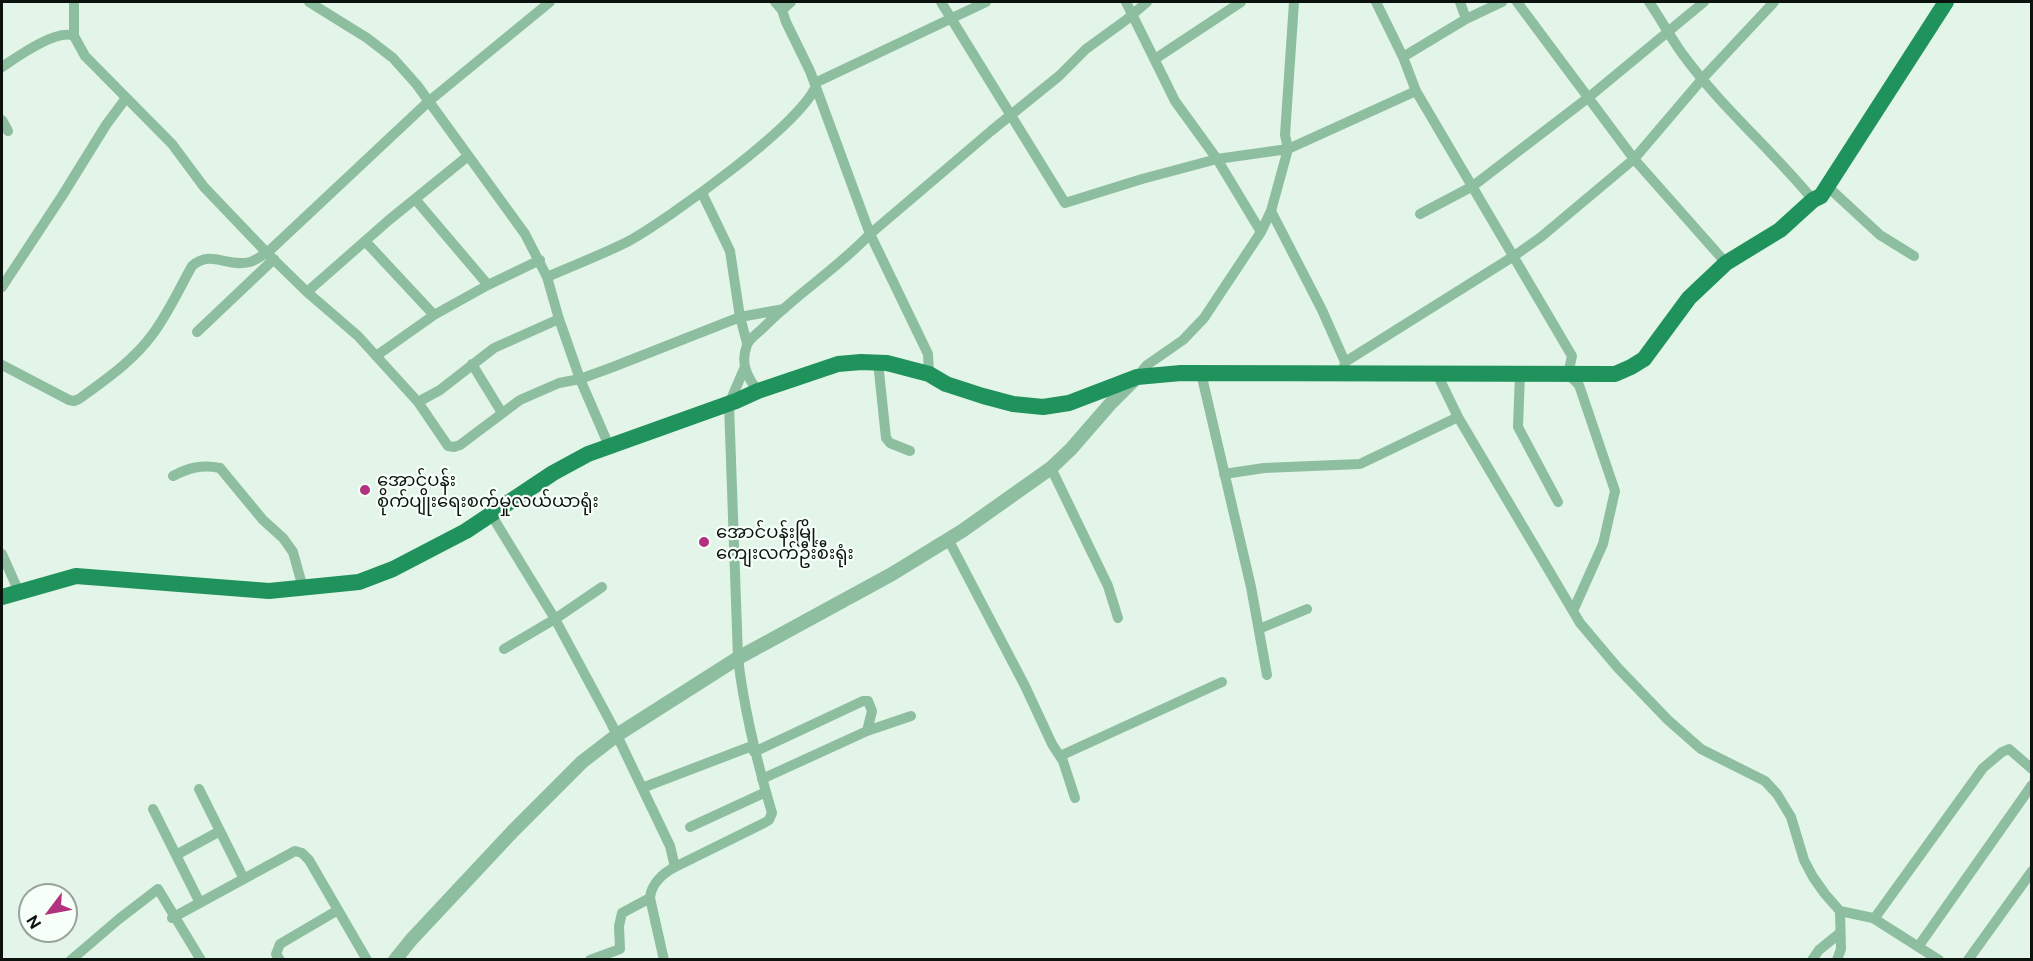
<!DOCTYPE html>
<html>
<head>
<meta charset="utf-8">
<style>
	body { margin:0 }
	#map { position:relative; width:2033px; height:961px; overflow:hidden; background:#e2f5e8; font-family:"Public Sans",sans-serif }
	canvas { display:block }
	.frame { position:absolute; inset:0; border:3px solid #0c130f; pointer-events:none }
	.north { position:absolute; left:18px; top:883px; width:60px; height:60px; box-sizing:border-box; background:#f7fff9; border:2px solid #99a19b; border-radius:50%; rotate:238deg; font-size:16px; font-weight:700; line-height:24px; text-align:center; color:#0c130f }
	.north::after { content:''; display:block; margin:auto; width:21px; height:27px; background:#b2327f; clip-path:polygon(50% 0,100% 100%,50% 72%,0 100%) }
</style>
</head>
<body>
<div id="map">
<canvas width="2033" height="961"></canvas>
<div class="frame"></div>
<div class="north">N</div>
</div>
<script>
const c = document.querySelector('canvas').getContext('2d');
c.lineJoin = 'round';
function strokePath(path, color, width, dash) {
  c.strokeStyle = color;
  c.lineWidth = width;
  c.lineCap = dash ? 'butt' : 'round';
  c.setLineDash(dash || []);
  c.stroke(path);
}
function label(font, color, halo, rows, align = 'center') {
  c.font = font + ' "Public Sans","Noto Sans Myanmar",sans-serif';
  c.lineWidth = 4.5;
  c.setLineDash([]);
  c.textBaseline = 'middle';
  c.strokeStyle = halo;
  c.fillStyle = color;
  for (const [text, x, y, turn = 0] of rows) {
    c.save();
    c.translate(x, y);
    c.rotate((+turn || 0) * Math.PI / 180);
    c.textAlign = isNaN(turn) ? turn : align;
    if (halo) c.strokeText(text, 0, 0);
    c.fillText(text, 0, 0);
    c.restore();
  }
}
const minor = new Path2D(`
	M74,2V36L85,56L172,144L204,187L267,253L307,292L358,336L418,402L448,446L454,447L460,445L520,400L559,383L580,379L613,367L740,317L784,309
	M309,2L367,38L393,58L417,85L525,234L547,277L559,319L580,379L609,446
	M775,2L782,10L786,22L810,71L870,234L928,354L929,374
	M941,2L1065,203L1142,179L1217,159L1288,149L1416,91
	M1126,2L1175,101L1217,159L1261,232
	M1376,2L1403,57L1416,91L1572,356L1568,374L1579,385L1615,491L1603,544L1573,611
	M1460,2L1466,19
	M1517,2L1634,159L1726,263
	M1649,2C1660,18 1670,36 1681,52C1720,106 1771,149 1813,200
	M782,10L791,2
	M1403,57L1466,19L1502,2
	M1155,59L1241,2
	M2,67C17,57 57,28 74,36
	M2,120L8,131
	M1827,186L1880,235L1914,256
	M702,193L730,251L740,317L747,343
	M415,199L488,285
	M1271,211L1322,310L1345,362
	M1420,214L1473,186L1589,97L1704,2
	M365,241L434,315
	M547,277C574,265 601,255 627,242C664,222 810,119 817,82L986,2
	M2,287L62,196L106,125L126,98
	M307,292L389,220L468,156
	M197,332L274,259
	M376,356L434,315L488,285L540,260
	M878,362L886,438L890,443L910,451
	M472,364L502,413
	M2,365L69,400L74,401L79,399C105,380 133,361 152,335C168,314 179,289 192,266C212,249 226,268 250,262C256,260 262,255 267,253L428,102L550,2
	M1201,373L1251,587L1267,675
	M1343,373L1345,362L1514,256L1541,237L1634,159L1703,78L1774,2
	M1437,374L1458,417L1580,623L1618,668L1668,720L1701,749L1765,781L1777,794L1791,817L1804,860L1813,877L1825,894L1840,911L1873,918L1939,960
	M1520,374L1518,427L1558,502
	M1137,377L1147,365L1183,340L1204,318L1261,232L1271,211L1288,149L1285,135L1294,2
	M758,391C747,377 740,363 747,345C749,339 758,333 763,328C796,294 837,269 870,234L991,131L1059,76L1086,49L1126,20L1147,2
	M418,402L440,390L494,348L559,319
	M1051,468L1108,586L1118,618
	M1224,474L1264,468L1360,464L1458,417
	M173,476C188,468 202,464 220,468L263,520L283,538L293,552L303,588
	M492,516L555,619L611,723L670,846L675,867C663,873 651,884 650,898L664,960
	M948,539L1025,686L1052,744L1063,761L1075,798
	M2,554L19,592
	M1259,629L1307,609
	M504,649L555,619L602,587
	M754,752L863,701H868L872,711L867,731
	M1060,756L1222,682
	M762,779L867,731L911,716
	M642,788L752,746
	M199,789L244,879
	M153,809L200,903
	M690,827L766,792
	M176,855L220,831
	M675,867L764,823L769,820L772,813C757,762 744,711 738,658L729,404L744,369
	M172,918L295,851L302,853L309,860L367,960
	M1874,919L1983,768L2002,752L2009,749L2032,769
	M1918,947L2032,785
	M71,960L119,919L158,889L201,960
	M280,960L276,954L280,944L338,910
	M590,960L620,949L619,926L622,913L650,898
	M1812,960L1819,950L1840,933
	M1837,960L1841,949L1840,911
	M1968,960L2032,871`);
const tertiary = new Path2D(`
	M395,960L411,940L513,831L582,762L617,735L738,658L892,574L962,531L1051,468L1071,449L1111,403L1135,379`);
const primary = new Path2D(`
	M2,597L76,576L269,591L359,582L393,569L466,531L553,473L588,454L736,401L758,391L838,364L861,362L887,363L929,374L946,384L983,396L1013,404L1043,407L1069,403L1137,377L1181,373L1615,374L1631,367L1644,359L1689,298L1726,263L1780,230L1813,200L1821,196L1946,2`);
const markers = [
	[365,490,6,"#b2327f"],
	[704,542,6,"#b2327f"]
];
const poiNames = [
	["အောင်ပန်း",377,480],
	["စိုက်ပျိုးရေးစက်မှုလယ်ယာရုံး",377,501],
	["အောင်ပန်းမြို့",716,532],
	["ကျေးလက်ဦးစီးရုံး",716,553]
];
strokePath(minor, '#8dbe9f', 10);
strokePath(tertiary, '#8dbe9f', 14);
strokePath(primary, '#20925b', 16);
for (const [x, y, r, color] of markers) {
  const dot = new Path2D();
  dot.arc(x, y, r, 0, 2 * Math.PI);
  c.fillStyle = color;
  c.fill(dot);
  strokePath(dot, '#f7fff9', 2);
}
label('18px', '#0c130f', '#f7fff9', poiNames, 'left');
</script>
</body>
</html>
